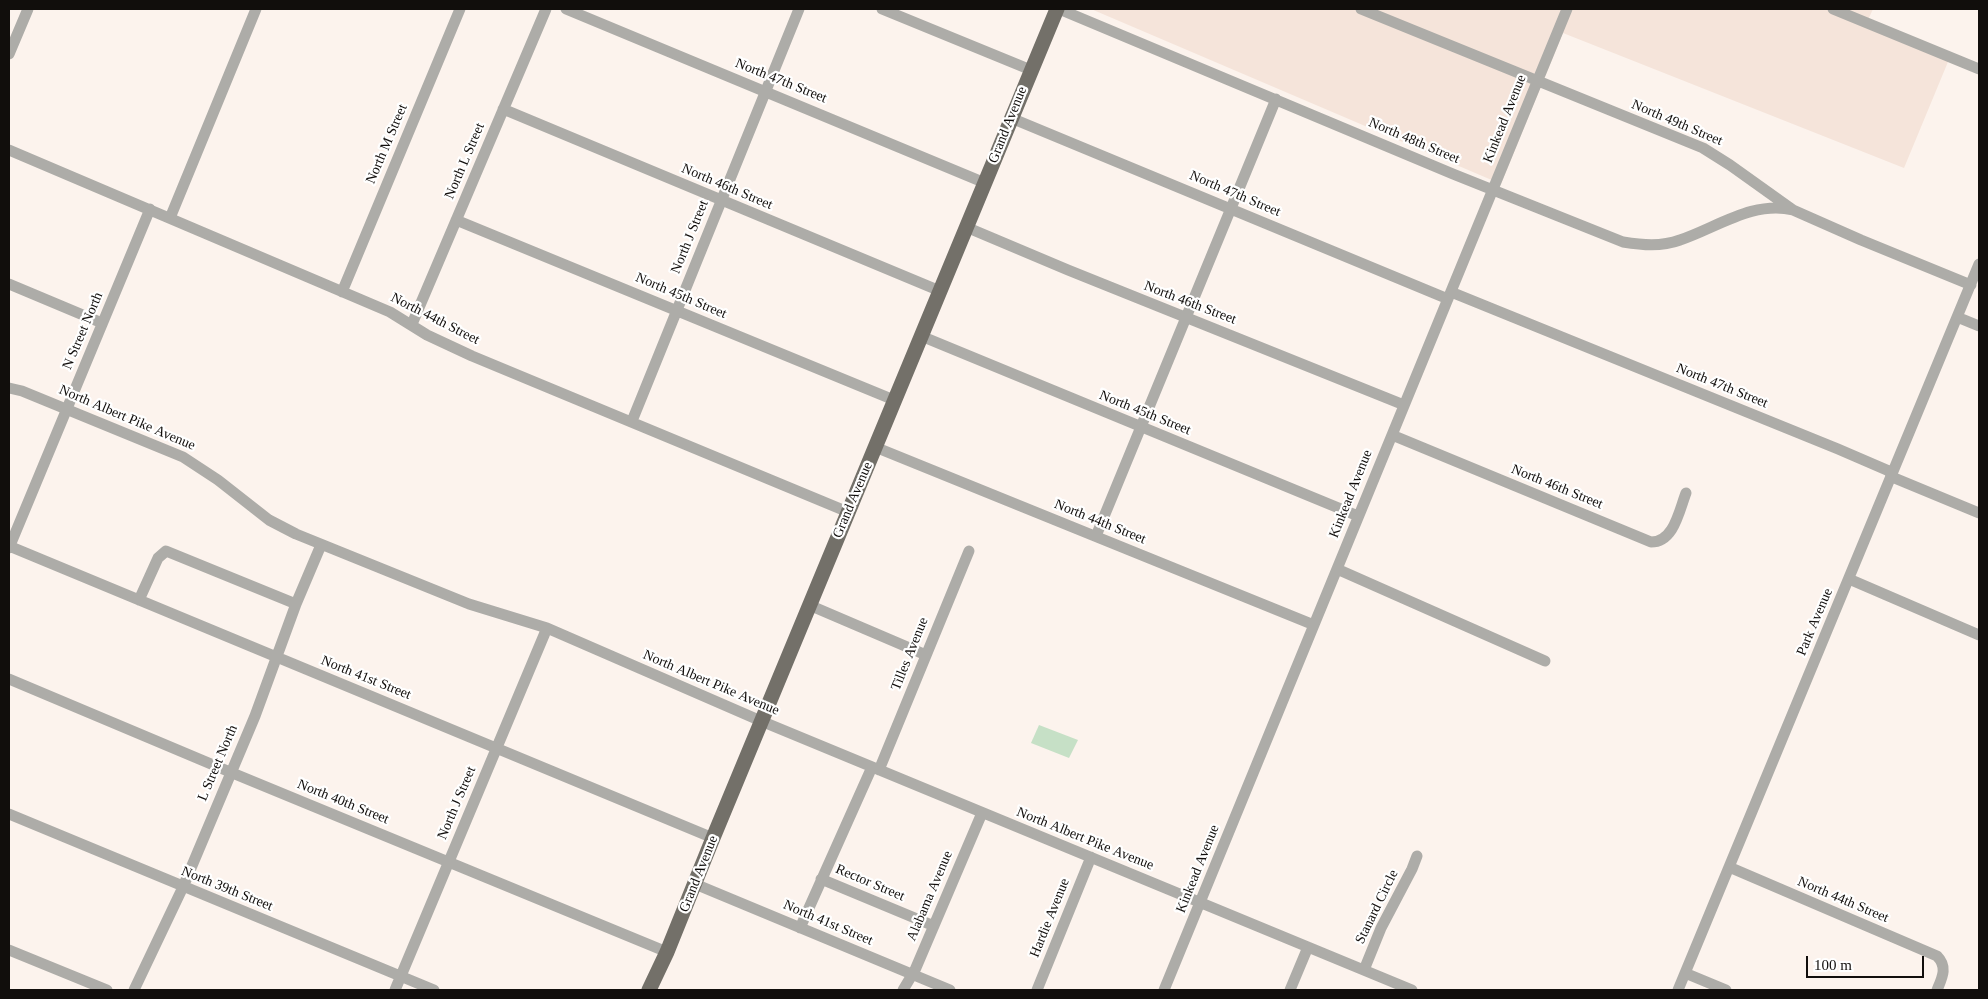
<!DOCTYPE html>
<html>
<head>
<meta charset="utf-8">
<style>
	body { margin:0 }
	#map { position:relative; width:1988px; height:999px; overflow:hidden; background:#fcf3ed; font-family:Georgia,serif }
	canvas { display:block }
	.frame { position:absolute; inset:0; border:10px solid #110e0c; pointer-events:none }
	.scale { position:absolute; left:1806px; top:956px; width:118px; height:22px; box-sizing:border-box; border:2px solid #110e0c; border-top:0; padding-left:6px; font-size:15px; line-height:18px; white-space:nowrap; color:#110e0c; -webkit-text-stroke:4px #fff; paint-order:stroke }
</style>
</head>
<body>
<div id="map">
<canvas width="1988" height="999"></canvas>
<div class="frame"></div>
<div class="scale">100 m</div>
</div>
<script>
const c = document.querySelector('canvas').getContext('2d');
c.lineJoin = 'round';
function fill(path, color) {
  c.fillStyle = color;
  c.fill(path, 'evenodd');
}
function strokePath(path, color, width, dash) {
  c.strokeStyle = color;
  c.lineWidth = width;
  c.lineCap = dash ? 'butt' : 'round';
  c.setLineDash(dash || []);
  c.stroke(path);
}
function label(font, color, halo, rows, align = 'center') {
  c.font = font + ' Georgia,serif';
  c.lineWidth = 4.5;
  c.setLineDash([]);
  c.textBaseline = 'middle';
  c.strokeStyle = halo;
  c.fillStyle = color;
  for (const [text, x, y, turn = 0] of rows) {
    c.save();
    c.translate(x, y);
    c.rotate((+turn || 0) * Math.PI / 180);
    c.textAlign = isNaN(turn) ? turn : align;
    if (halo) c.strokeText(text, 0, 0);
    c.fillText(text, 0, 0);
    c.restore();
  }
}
const built = new Path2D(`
	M1091,9H1873L1867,22L1950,57L1904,168L1563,33L1501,184Z`);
const green = new Path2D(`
	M1039,725L1078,740L1069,758L1031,743Z`);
const minor = new Path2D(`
	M566,9L985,183
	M882,9L1031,70
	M1059,9L1453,174L1623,242C1642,245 1661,247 1680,240C1716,228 1754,200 1793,210
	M1361,9L1703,148L1730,165L1793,210L1861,240L1971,285
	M1833,9L1979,69
	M9,54L28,9
	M503,109L940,291
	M1011,118L1448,299
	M9,150L390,312L427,335L472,356L848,512
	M170,218L256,9
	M456,220L894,400
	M966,227L1068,270L1404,405
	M9,284L102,323
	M342,292L460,9
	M1451,292L1838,449L1889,471L1892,477L1979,513
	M1957,317L1979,326
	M412,324L546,9
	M921,336L1358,516
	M9,388L22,391L183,457L218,480L269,520L296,534L469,604L547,628L761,721L1412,990
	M632,421L799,9
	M1392,435L1651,542C1674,542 1679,511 1686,493
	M875,447L1314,625
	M1096,536L1276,99
	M9,546L713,838
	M9,548L150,209
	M1337,569L1545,661
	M1849,579L1979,635
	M139,600L158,558L166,551L296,604
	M809,605L926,655
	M9,679L230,772L667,952
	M879,770L969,551
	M9,814L434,990
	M1729,867L1937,956C1948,967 1942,978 1937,990
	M821,879L934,926
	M695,884L950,990
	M800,928L872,767
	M9,950L107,990
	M1364,970L1381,928L1412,869L1417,856
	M1685,973L1726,990
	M134,990L183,887L255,716L296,604L321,545
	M395,990L547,628
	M903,990L915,970L982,813
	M1037,990L1091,857
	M1164,990L1567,9
	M1290,990L1308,947
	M1678,990L1979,264`);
const major = new Path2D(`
	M649,990L667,952L713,838L1057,9`);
const streetNames = [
	["North 47th Street",781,81,22],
	["Kinkead Avenue",1505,119,-68],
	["North 49th Street",1677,123,23],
	["Grand Avenue",1008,125,-68],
	["North 48th Street",1414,141,23],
	["North M Street",387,144,-67],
	["North L Street",465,161,-67],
	["North 46th Street",727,187,23],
	["North 47th Street",1235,194,23],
	["North J Street",690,237,-68],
	["North 45th Street",681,296,23],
	["North 46th Street",1190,303,21],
	["North 44th Street",435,319,27],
	["N Street North",83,331,-67],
	["North 47th Street",1722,386,22],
	["North 45th Street",1145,413,22],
	["North Albert Pike Avenue",127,418,23],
	["North 46th Street",1557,487,22],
	["Kinkead Avenue",1351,494,-68],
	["Grand Avenue",853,500,-67],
	["North 44th Street",1100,522,22],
	["Park Avenue",1815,622,-67],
	["Tilles Avenue",910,654,-68],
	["North 41st Street",366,678,22],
	["North Albert Pike Avenue",711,683,23],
	["L Street North",218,763,-67],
	["North 40th Street",343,802,22],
	["North J Street",457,803,-67],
	["North Albert Pike Avenue",1085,839,22],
	["Kinkead Avenue",1198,869,-68],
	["Grand Avenue",699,874,-68],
	["Rector Street",870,883,23],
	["North 39th Street",227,889,22],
	["Alabama Avenue",930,896,-67],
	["North 44th Street",1843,900,23],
	["Stanard Circle",1377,907,-64],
	["Hardie Avenue",1050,918,-68],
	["North 41st Street",828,923,23]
];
fill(built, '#f5e4da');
fill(green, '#c6e0c6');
strokePath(minor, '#adaca8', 11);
strokePath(major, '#737069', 15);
label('14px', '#110e0c', '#fff', streetNames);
</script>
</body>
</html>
